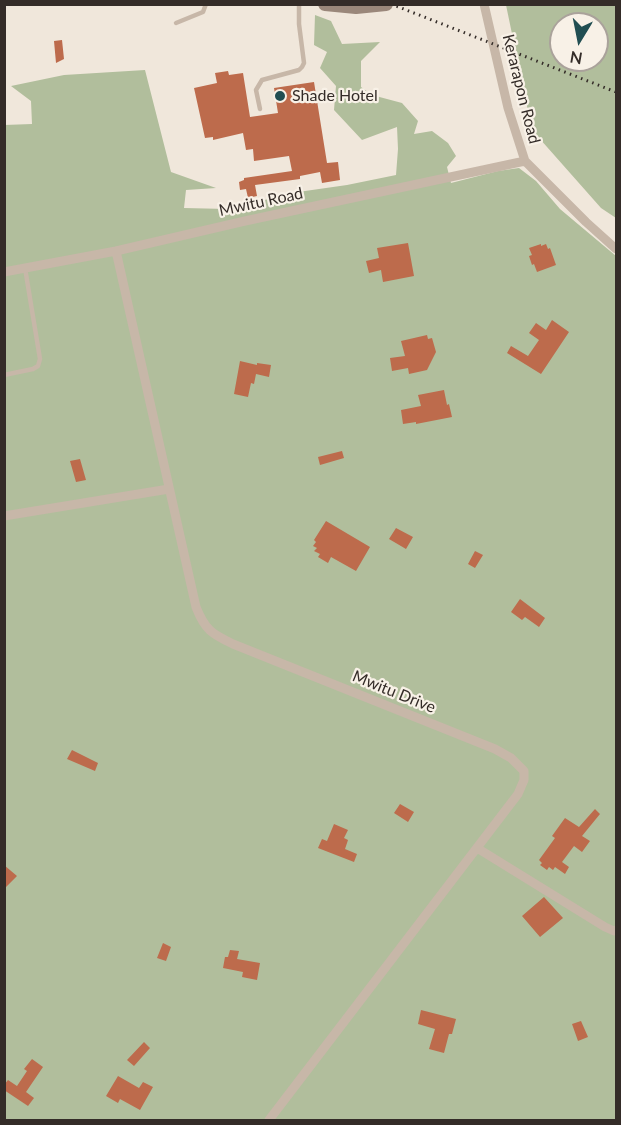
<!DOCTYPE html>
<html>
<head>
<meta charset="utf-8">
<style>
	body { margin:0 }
	#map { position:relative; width:621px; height:1125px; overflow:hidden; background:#f0e7db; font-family:Lato,sans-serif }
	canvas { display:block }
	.frame { position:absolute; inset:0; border:6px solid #342c28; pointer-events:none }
	.north { position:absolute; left:549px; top:12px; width:60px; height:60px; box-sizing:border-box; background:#f8f1e7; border:2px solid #aaa29b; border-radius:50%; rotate:190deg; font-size:16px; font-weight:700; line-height:24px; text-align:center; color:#342c28 }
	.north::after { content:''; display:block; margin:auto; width:21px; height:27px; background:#214e52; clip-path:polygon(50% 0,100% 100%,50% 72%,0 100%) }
</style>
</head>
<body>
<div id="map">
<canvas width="621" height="1125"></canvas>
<div class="frame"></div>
<div class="north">N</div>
</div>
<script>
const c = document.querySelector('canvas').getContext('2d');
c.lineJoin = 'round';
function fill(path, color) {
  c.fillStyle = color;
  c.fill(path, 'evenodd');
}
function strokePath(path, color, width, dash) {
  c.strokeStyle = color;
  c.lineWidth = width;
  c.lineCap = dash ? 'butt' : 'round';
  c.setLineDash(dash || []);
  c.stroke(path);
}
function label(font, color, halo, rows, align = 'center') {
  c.font = font + ' Lato,sans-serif';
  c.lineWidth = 4.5;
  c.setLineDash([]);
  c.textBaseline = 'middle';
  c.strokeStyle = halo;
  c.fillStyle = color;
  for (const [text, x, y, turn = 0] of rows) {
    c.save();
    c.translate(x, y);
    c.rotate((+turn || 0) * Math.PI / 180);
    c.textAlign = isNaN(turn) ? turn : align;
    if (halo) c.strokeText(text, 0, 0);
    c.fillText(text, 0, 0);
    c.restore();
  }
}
const green = new Path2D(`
	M506,5H616V218L601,208L532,130ZM561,24H597V60H561Z
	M315,15L331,21L342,44L380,42L361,61V87L372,95L402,103L418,121L414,134L432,131L448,143L456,156L447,167L451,183L498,171L519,168L536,181L560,209L616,256V1120H5L4,125L32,124L31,101L11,86L64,75L145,70L171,172L216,188L186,190L184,208L227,209L298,192L347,185L396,175L398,149L397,127L362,140L334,110L336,86L320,68L327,52L314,45Z`);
const building = new Path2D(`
	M62,40L64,59L56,63L54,41Z
	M228,71L229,75L243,73L250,117L278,113L274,88L314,82L327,163L338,162L340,180L322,183L320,172L300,176V179L255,185L257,196L248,198L246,189L240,190L239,182L244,180V178L292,171L289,156L254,161L253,149L246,150L243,133L213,140V137L205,138L194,88L217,83L215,73Z
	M408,243L414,276L383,282L381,270L369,273L366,261L379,258L377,248Z
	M541,244V246L546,244L548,249L550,248L556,265L537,272L534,264L532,265L529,256L532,255L529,248Z
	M552,320L569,332L541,374L507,353L511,346L528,356L539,340L529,333L536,323L546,330Z
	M427,335L428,339L432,338L436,352L427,370L409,374L408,368L392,371L390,358L405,356L401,341Z
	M240,361L257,365V363L271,365L269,377L256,374L254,384L251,383L248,397L234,394Z
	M444,390L447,405L449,404L452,417L416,424V422L403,424L401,410L421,406L418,395Z
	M342,451L344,458L320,465L318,457Z
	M80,459L86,480L76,482L70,461Z
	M326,521L370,547L356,571L331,557L328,563L318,557L320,554L314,551L317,548L313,546L316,542L314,540Z
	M396,528L413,537L406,549L389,539Z
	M475,551L483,555L475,568L468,564Z
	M520,599L545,618L539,627L525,617L522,620L511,612Z
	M72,750L98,763L95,771L67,759Z
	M400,804L414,812L408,822L394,813Z
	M595,809L600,814L582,836L590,841L582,852L574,846L562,862L569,867L565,874L555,867L553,870L549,867L547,870L540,865L542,863L539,860L555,838L552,836L565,818L579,827Z
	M334,824L348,830L344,838L348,840L345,849L357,854L354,862L318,848L322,839L327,841Z
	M4,865L17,876L4,889Z
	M544,897L563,918L540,937L522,916Z
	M163,943L171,947L166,961L157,958Z
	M230,950L239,951L237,959L260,963L257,980L242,977L243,972L223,968L225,957H228Z
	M421,1010L456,1019L452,1034H449L444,1053L429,1049L435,1029L418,1024Z
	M581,1021L588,1037L578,1041L572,1024Z
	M144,1042L150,1048L134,1066L127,1060Z
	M32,1059L43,1067L26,1092L34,1098L28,1106L4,1090V1085L8,1080L17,1086L27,1071L24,1069Z
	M118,1076L139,1088L143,1082L153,1087L140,1110L120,1099L118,1103L106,1096Z`);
const service = new Path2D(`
	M176,23L203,12L206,4
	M260,109L256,90L262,80L299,70L302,67L304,63L299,24V4
	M4,375L33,369L38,366L40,359L25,268`);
const minor = new Path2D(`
	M484,4L508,108L525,161L586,222L616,249
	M116,251L196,607C205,630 212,634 233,644L495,749L511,758L524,771V780L518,794L269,1120
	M4,272L116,251L245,221L525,161
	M4,516L169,489
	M477,848L605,927L614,931L616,930`);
const secondary = new Path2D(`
	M325,4L356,7L386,4`);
const rail = new Path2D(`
	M391,4L616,92`);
const markers = [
	[280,96,6,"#214e52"]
];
const streetNames = [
	["Kerarapon Road",521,89,76],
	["Mwitu Road",261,202,-12],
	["Mwitu Drive",394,692,22]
];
const poiNames = [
	["Shade Hotel",292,96]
];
fill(green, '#b1be9c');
fill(building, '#bd6b4c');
strokePath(service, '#c7b7a8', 4.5);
strokePath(minor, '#c7b7a8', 9);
strokePath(secondary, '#9a877a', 14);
strokePath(rail, '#342c28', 3, [1.5, 4.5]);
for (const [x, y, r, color] of markers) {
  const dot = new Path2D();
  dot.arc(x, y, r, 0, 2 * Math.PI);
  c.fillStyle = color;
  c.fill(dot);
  strokePath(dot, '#f8f1e7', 2);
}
label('16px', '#342c28', '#f8f1e7', streetNames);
label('16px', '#342c28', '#f8f1e7', poiNames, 'left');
</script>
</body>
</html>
